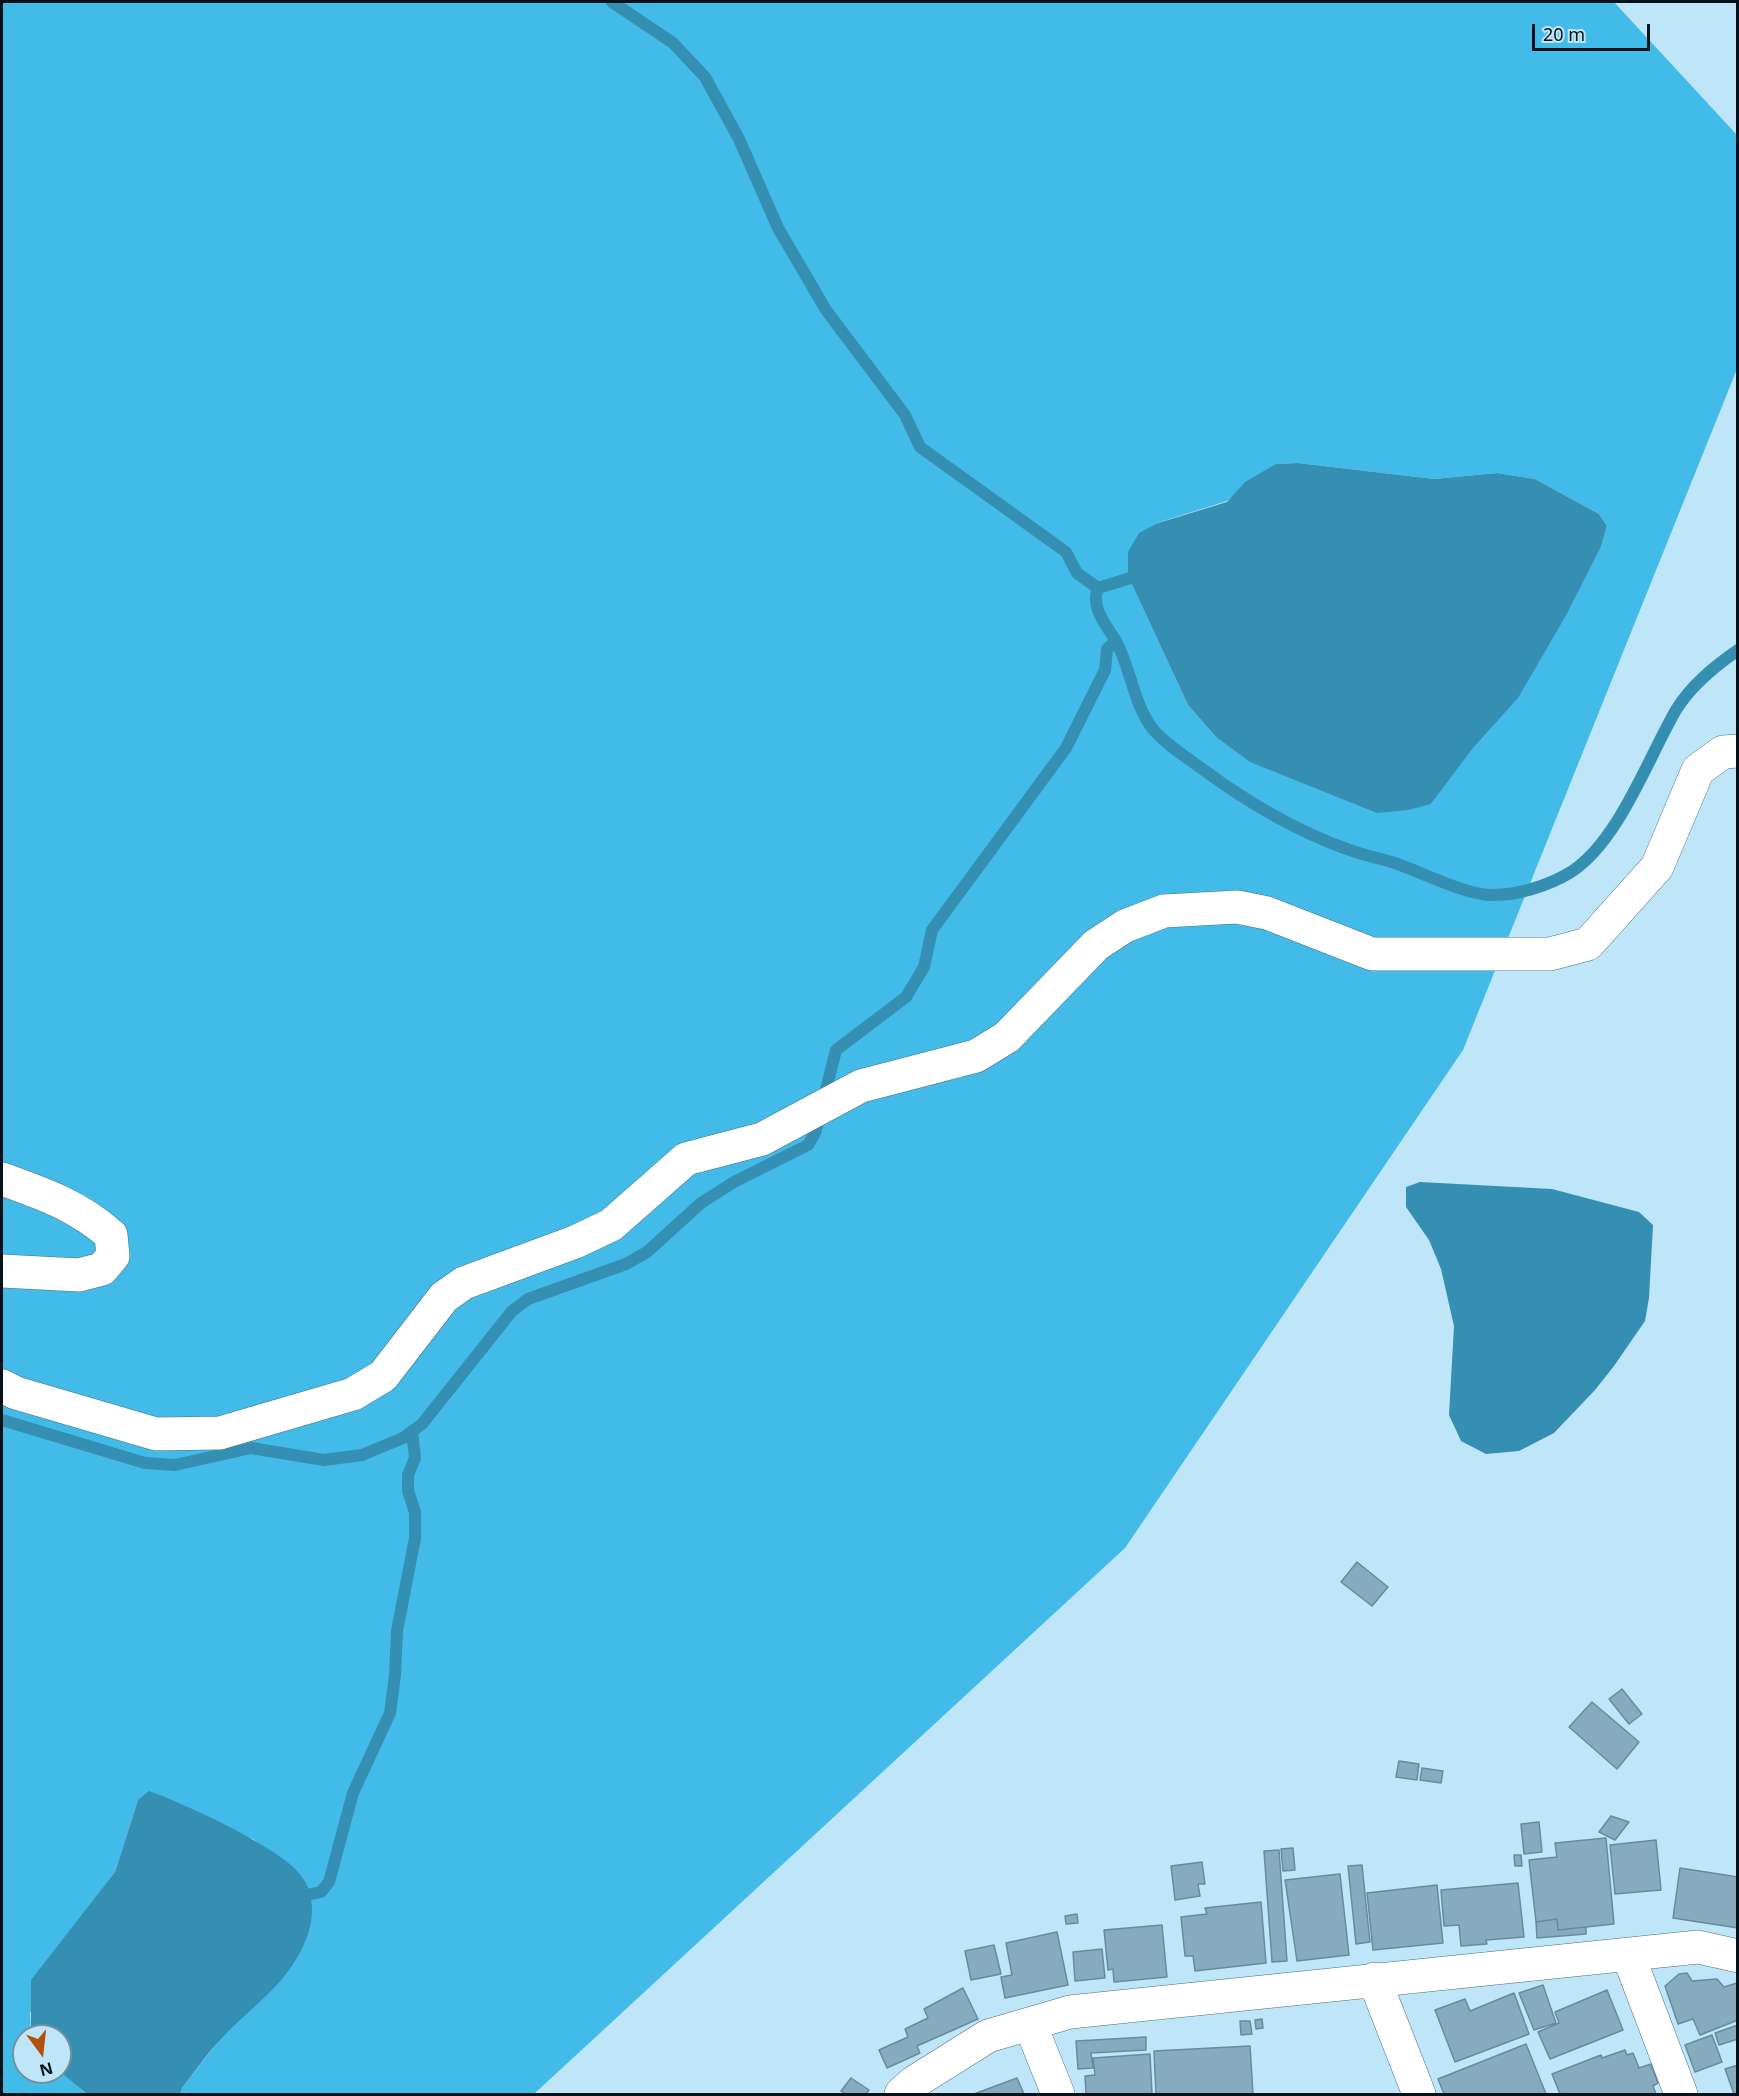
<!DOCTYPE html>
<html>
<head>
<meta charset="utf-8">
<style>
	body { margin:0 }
	#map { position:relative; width:1739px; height:2096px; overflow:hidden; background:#bee6f8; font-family:"Noto Sans",sans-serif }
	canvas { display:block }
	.frame { position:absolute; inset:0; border:3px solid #051219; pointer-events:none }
	.north { position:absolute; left:12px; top:2024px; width:60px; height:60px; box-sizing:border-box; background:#bee6f8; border:2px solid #74919f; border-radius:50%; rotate:165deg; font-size:16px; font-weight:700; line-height:24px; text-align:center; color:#051219 }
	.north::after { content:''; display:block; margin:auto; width:21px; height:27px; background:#b1510e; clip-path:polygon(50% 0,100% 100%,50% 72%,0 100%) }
	.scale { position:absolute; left:1532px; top:24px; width:118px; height:27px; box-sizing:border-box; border:3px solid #051219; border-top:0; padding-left:8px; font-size:18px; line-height:21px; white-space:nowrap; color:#051219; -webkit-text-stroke:4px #bee6f8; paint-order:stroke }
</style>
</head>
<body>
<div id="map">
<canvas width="1739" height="2096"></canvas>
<div class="frame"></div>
<div class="north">N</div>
<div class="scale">20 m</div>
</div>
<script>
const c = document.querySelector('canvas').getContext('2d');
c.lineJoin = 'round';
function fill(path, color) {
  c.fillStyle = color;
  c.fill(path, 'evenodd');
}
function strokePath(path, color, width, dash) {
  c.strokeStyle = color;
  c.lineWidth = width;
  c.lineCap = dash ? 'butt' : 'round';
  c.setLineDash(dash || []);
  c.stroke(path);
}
const forest = new Path2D(`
	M2,2H1614L1737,135V369L1463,1050L1125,1548L534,2094H180L182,2088L220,2039L288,1971L305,1880L253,1839L138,1800L115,1872L92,1903L30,2013L31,2036H24V2072H60L87,2094H2ZM1298,463L1434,479L1497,473L1535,479L1599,514L1607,526L1601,547L1568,612L1431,804L1215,736L1188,705L1128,576L1157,523L1227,501L1276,464Z`);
const water = new Path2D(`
	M1298,463L1434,479L1497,473L1535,479L1599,514L1607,526L1601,547L1568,612L1518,698L1472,749L1431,804L1408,810L1377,813L1250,762L1215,736L1188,705L1128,576V552L1139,533L1158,523L1227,502L1245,482L1276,464Z
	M1420,1182L1552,1189L1639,1212L1653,1225L1649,1298L1645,1321L1614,1366L1595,1390L1554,1433L1519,1451L1486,1454L1461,1441L1449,1415L1454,1326L1441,1269L1429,1240L1406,1207V1187Z
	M149,1791C183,1803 290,1851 305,1881C321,1912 307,1945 289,1970C271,1995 243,2015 222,2038C207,2053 195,2072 182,2088L180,2094H87L60,2072V2036H31V1980L115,1872L138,1800Z`);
const stream = new Path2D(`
	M612,2L673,43L705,77L739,139L778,228L826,310L905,415L920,447L1066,552L1077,573L1098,588
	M1116,641C1131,669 1133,702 1152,728C1165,744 1185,756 1201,768C1247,802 1293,830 1347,849C1362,855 1379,858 1395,863C1421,872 1462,893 1489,895C1516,896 1548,886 1571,872C1619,841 1648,758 1676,710C1691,685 1715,666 1738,650
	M2,1420L145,1463L175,1465L251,1448L324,1460L362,1455L403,1438L422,1424L512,1311L528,1299L626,1264L647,1252L701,1203L734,1182L808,1145L815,1133L836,1050L906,997L924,967L932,930L1066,748L1105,670L1107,649L1116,641C1106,625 1090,607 1098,588L1140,575
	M302,1896L321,1892L329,1882L353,1793L390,1713L395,1675L397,1631L415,1538V1512L408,1491V1475L415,1458L412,1431`);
const building = new Path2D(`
	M1357,1562L1388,1587L1372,1606L1341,1582Z
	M1622,1689L1642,1714L1629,1724L1609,1699Z
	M1592,1702L1639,1742L1617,1769L1569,1727Z
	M1399,1761L1419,1764L1417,1780L1396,1777Z
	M1422,1768L1443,1771L1441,1783L1420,1780Z
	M1611,1816L1629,1822L1615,1840L1599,1832Z
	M1539,1822L1542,1852L1524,1854L1521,1824Z
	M1606,1838L1614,1924L1558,1930L1557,1919L1536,1922L1529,1860L1557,1857L1555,1843Z
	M1656,1840L1661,1890L1615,1894L1610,1845Z
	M1293,1848L1295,1870L1283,1871L1281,1849Z
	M1279,1850L1287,1961L1272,1962L1264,1851Z
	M1514,1855H1521L1522,1866H1515Z
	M1202,1862L1205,1884H1198L1200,1896L1175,1900L1171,1866Z
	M1362,1865L1370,1942L1356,1944L1348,1866Z
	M1680,1868L1738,1877V1928L1673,1918Z
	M1340,1874L1349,1955L1297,1961L1285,1880Z
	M1518,1883L1524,1937L1486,1940L1487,1944L1461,1946L1459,1925L1444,1926L1441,1890Z
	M1437,1885L1443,1943L1373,1950L1367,1893Z
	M1261,1902L1266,1963L1195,1971L1193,1956H1185L1181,1917L1207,1914L1205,1908Z
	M1077,1914L1078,1923L1066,1924L1065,1916Z
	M1557,1919L1558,1930L1586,1927V1934L1537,1938L1536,1922Z
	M1162,1925L1167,1977L1114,1982L1113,1969L1108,1970L1104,1930Z
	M1057,1932L1068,1985L1005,1998L1001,1977L1012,1975L1006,1943Z
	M994,1945L1001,1974L971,1980L965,1951Z
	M1102,1949L1105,1978L1075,1981L1073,1952Z
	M1687,1973L1692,1981L1717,1979L1724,1987L1737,1983L1738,2020L1700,2035L1693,2019L1678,2024L1665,1986L1679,1974Z
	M1543,1985L1556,2023L1534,2030L1519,1993Z
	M963,1988L978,2019L917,2046L920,2053L887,2068L879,2050L908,2037L905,2029L928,2018L924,2009Z
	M1607,1990L1623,2030L1550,2059L1538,2032L1559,2023L1555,2012Z
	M1514,1993L1529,2034L1455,2062L1435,2010L1465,1999L1470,2011Z
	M1262,2019L1263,2028L1256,2029L1255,2020Z
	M1240,2021H1250L1252,2034L1241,2035Z
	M1738,2025V2039L1719,2045L1715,2033Z
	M1712,2035L1722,2062L1695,2072L1685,2045Z
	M1146,2037V2050L1091,2053L1093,2068L1078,2069L1076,2041Z
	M1526,2044L1546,2094H1444L1438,2079Z
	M1250,2046L1253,2094H1156L1154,2051Z
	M1625,2050L1627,2055L1633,2053L1639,2068L1651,2064L1658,2083L1653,2086L1656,2094H1560L1552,2074L1601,2055L1602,2058Z
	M1150,2054L1152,2094H1086L1085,2076L1095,2075L1093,2058Z
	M1738,2065V2094H1732H1734L1725,2069Z
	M851,2078L869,2090L866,2094H846L841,2091Z
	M1017,2078L1024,2094H974Z`);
const minor = new Path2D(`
	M2,1179C44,1194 76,1205 111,1235L113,1256L102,1269L79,1275L2,1271
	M2,1386L16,1393L156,1434L220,1433L353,1394L383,1376L444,1297L464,1283L575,1242L611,1225L686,1159L762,1139L861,1086L976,1056L1007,1037L1096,945L1125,926L1164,911L1237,907L1267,913L1372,954H1550L1588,944L1657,867L1698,770L1723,752L1738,751
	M1629,1957L1681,2094
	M1374,1979L1419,2094
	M1030,2024L1058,2094
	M901,2094L913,2083L988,2036L1070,2012L1698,1947L1738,1956`);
fill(forest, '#42bbe9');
fill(water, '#358fb2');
strokePath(stream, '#358fb2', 12);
fill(building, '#85abbd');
strokePath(building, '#668b9c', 1.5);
strokePath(minor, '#4b6e7f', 34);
strokePath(minor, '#fff', 33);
</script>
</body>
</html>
